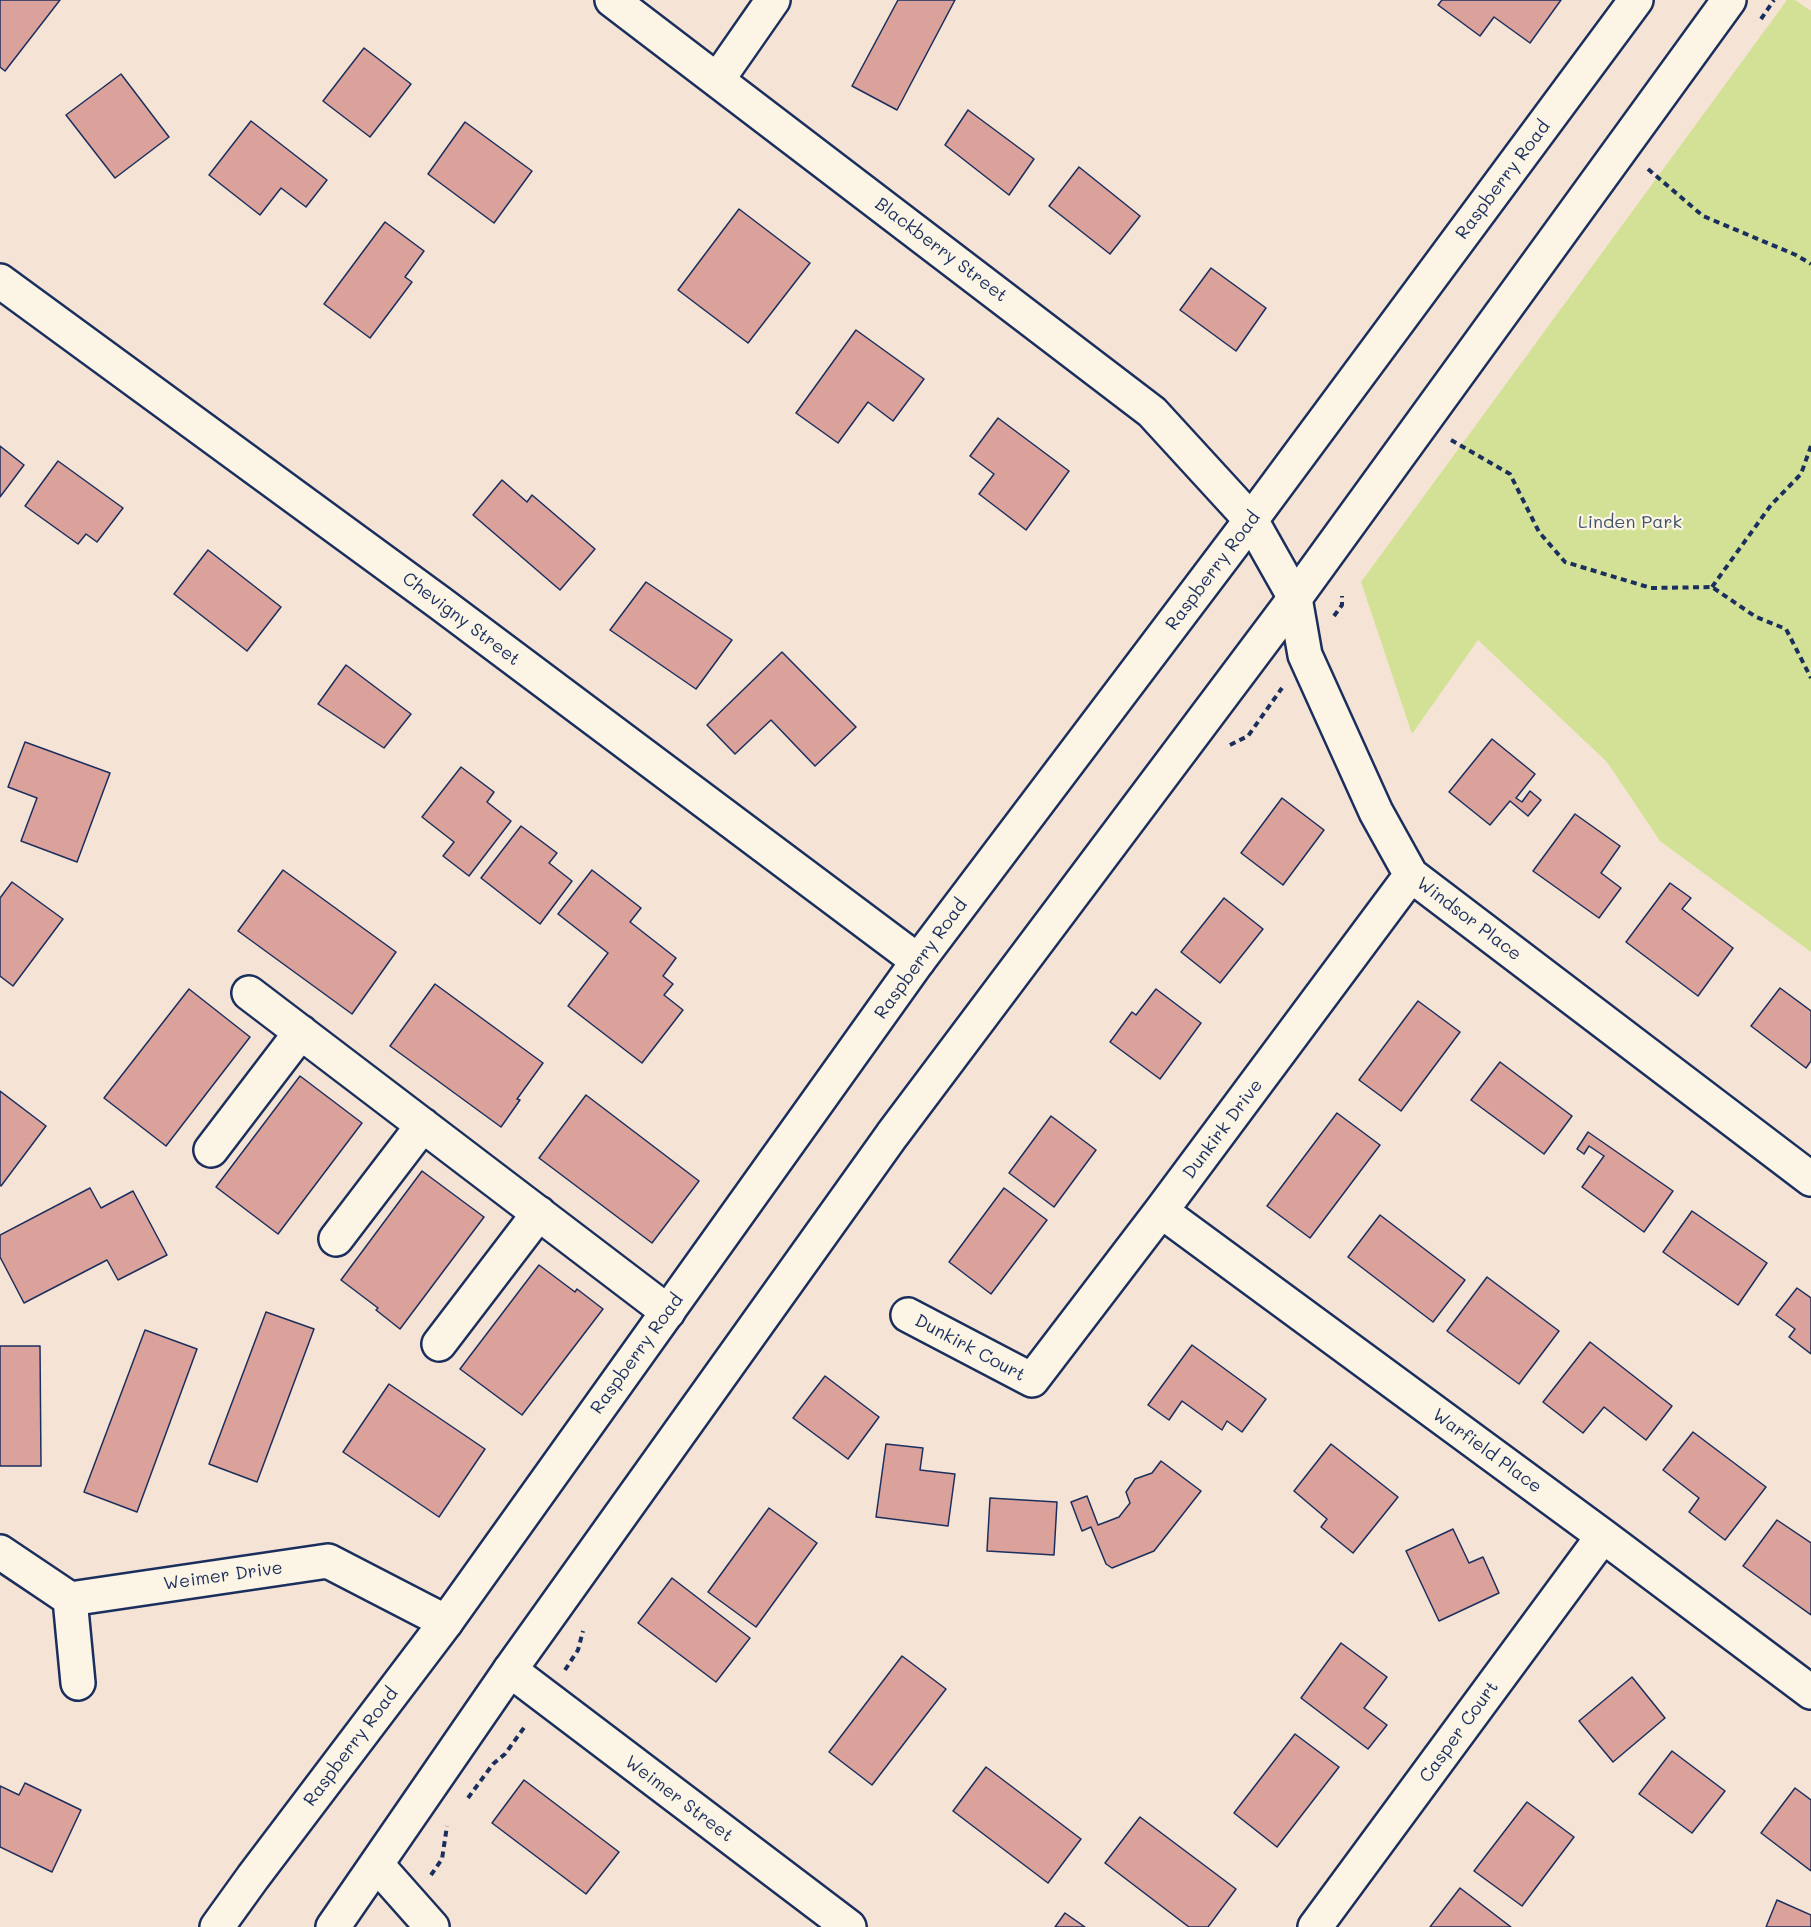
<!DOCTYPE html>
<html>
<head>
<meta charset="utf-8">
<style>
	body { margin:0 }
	canvas { display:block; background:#f5e4d6 }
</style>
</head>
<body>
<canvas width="1811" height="1927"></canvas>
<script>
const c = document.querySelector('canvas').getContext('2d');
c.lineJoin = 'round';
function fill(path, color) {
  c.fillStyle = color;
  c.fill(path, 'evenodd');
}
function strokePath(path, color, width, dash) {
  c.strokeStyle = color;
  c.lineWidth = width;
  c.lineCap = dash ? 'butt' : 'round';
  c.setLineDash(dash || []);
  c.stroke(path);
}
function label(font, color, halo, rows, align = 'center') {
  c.font = font + ' Mali,sans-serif';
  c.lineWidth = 4.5;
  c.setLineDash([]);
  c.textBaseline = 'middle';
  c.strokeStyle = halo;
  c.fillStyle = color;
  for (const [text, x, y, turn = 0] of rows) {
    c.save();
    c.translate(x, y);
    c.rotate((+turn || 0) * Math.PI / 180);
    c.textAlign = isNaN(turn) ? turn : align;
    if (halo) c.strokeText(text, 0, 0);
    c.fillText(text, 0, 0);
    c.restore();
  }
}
const green = new Path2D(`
	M1787,0H1795L1811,11V952L1660,841L1607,762L1478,640L1412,734L1361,582Z`);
const building = new Path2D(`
	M0,0H60L5,71L0,67Z
	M898,0H955L897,110L852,86Z
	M1442,0H1561L1530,43L1494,17L1480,36L1438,5Z
	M364,48L411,84L370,137L323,101Z
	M121,74L169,137L115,178L66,115Z
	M968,110L1034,159L1009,195L945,145Z
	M251,121L327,180L306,207L281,188L260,215L209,175Z
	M465,122L532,171L494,223L428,174Z
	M1079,167L1140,216L1110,254L1049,206Z
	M739,209L810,263L748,343L678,290Z
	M385,222L424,251L405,277L412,282L370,338L324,304Z
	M1211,268L1266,308L1236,351L1180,310Z
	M856,330L924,379L893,421L868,402L838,443L796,413Z
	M998,418L1069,471L1026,530L979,494L994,474L970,456Z
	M0,446L24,465L0,497Z
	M58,461L123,508L97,542L86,534L78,544L25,506Z
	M502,480L527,502L532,495L595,549L560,590L473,515Z
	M208,550L281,607L247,651L174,594Z
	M646,582L732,640L696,689L610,630Z
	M782,652L856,727L815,766L771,720L735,754L707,725Z
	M346,665L411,714L384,748L318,704Z
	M1492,739L1535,774L1516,798L1522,802L1530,791L1541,800L1528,816L1510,801L1490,825L1449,792Z
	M25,742L110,773L77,862L21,841L37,798L8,787Z
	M461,767L494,792L487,802L511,821L469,876L443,856L454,842L422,817Z
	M1282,798L1324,830L1283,885L1241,853Z
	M1575,814L1620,846L1601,873L1621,888L1599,918L1533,871Z
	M521,826L557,853L549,863L572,881L540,924L481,878Z
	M283,870L396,952L352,1014L238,931Z
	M592,870L641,908L630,922L676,958L663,976L673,984L664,995L683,1010L642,1063L568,1006L608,953L558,914Z
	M12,882L63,919L13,986L0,976V898Z
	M1670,883L1691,898L1682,909L1733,948L1698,996L1626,942Z
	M1224,898L1263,929L1220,983L1181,952Z
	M435,984L543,1063L517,1099L520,1100L501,1127L390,1046Z
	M1780,988L1811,1011V1061L1806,1068L1751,1026Z
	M189,989L250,1037L166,1146L104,1098Z
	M1156,989L1201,1023L1160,1079L1110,1042L1132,1012L1136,1015Z
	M1418,1001L1460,1032L1401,1111L1359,1080Z
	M1500,1062L1572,1116L1544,1154L1471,1100Z
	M300,1076L362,1123L278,1234L216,1187Z
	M0,1091L46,1126L1,1186L0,1185Z
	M586,1095L699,1181L652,1243L539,1158Z
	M1337,1113L1380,1145L1310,1238L1267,1206Z
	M1051,1116L1096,1150L1054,1207L1009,1173Z
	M1588,1132L1673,1191L1644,1232L1582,1187L1604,1156L1589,1146L1584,1154L1577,1149Z
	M422,1171L484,1217L400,1329L376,1310L378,1308L341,1280Z
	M90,1188L101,1208L133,1191L167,1255L118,1280L107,1260L24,1303L0,1257V1235Z
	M1004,1188L1047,1220L991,1294L949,1262Z
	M1692,1211L1767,1263L1738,1305L1663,1252Z
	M1380,1215L1465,1280L1433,1322L1348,1257Z
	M539,1265L575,1292L577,1289L603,1309L522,1415L460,1369Z
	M1487,1277L1559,1331L1519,1384L1447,1331Z
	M1797,1288L1811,1298V1354L1789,1337L1795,1329L1776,1315Z
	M266,1312L314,1329L257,1482L209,1464Z
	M145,1330L197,1349L137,1512L84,1492Z
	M1590,1342L1672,1406L1646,1440L1604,1407L1583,1433L1543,1402Z
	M1192,1345L1266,1399L1242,1432L1227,1421L1222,1430L1182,1401L1169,1420L1148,1405Z
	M0,1346H40L41,1466H0Z
	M825,1376L879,1417L848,1459L793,1418Z
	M389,1384L485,1449L439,1517L343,1452Z
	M1693,1432L1766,1487L1725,1540L1689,1512L1699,1498L1663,1470Z
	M886,1444L923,1448L920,1470L955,1474L948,1526L876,1517Z
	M1331,1444L1398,1497L1353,1553L1321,1527L1327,1519L1294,1491Z
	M1161,1461L1201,1491L1154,1551L1112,1568L1106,1564L1091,1527L1082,1531L1071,1502L1087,1496L1098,1525L1119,1517L1130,1503L1126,1492L1135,1479L1152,1473Z
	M990,1498L1057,1502L1054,1555L987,1551Z
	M769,1508L817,1543L756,1627L708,1592Z
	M1777,1520L1811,1543V1615L1743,1566Z
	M1453,1529L1469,1563L1483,1557L1499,1593L1439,1621L1406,1551Z
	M672,1578L750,1638L716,1682L638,1623Z
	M1341,1643L1387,1677L1364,1708L1387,1725L1368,1749L1301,1698Z
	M902,1656L946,1689L872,1785L829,1752Z
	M1632,1677L1665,1718L1613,1762L1579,1721Z
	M1295,1734L1339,1767L1277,1847L1234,1813Z
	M1672,1751L1725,1791L1692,1833L1639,1794Z
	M986,1767L1081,1839L1048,1883L953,1811Z
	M524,1780L619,1852L586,1894L492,1823Z
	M25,1783L81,1810L52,1872L0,1847V1786L19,1795Z
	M1795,1788L1811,1800V1871L1761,1833Z
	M1527,1802L1574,1837L1522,1906L1474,1871Z
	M1140,1817L1236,1889L1208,1927H1189L1105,1863Z
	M1460,1888L1511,1927H1430Z
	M1777,1900L1811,1915V1927H1766Z
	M1065,1913L1085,1927H1055Z`);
const path = new Path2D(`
	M1761,19L1774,0
	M1648,169L1703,216L1796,255L1811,264
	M1451,440L1510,474L1539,532L1565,562L1651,588L1712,587L1756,617L1786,629L1811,678
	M1712,587L1771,505L1801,474L1811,446
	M1334,616L1342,605V596
	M1230,745L1248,736L1282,688
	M565,1670L578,1650L583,1631
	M468,1798L493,1764L505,1754L526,1725
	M431,1875L442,1859L447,1826`);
const minor = new Path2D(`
	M612,0L1152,412L1251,520L1295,598L1305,655L1376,812L1411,875L1811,1179
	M718,79L773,0
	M0,281L440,603L918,961
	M249,993L668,1312
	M211,1150L301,1032
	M1161,1211L1603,1536L1811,1692
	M336,1239L423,1125
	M908,1315L1032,1380L1161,1211L1411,875
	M439,1344L539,1213
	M0,1552L70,1599L328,1561L446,1622
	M70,1599L78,1683
	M510,1670L849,1927
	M377,1865L432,1927
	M1315,1927L1603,1536`);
const major = new Path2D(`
	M217,1927L253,1877L446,1622L918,961L1251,520L1636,0
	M333,1927L510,1670L892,1135L1295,598L1729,0`);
const streetNames = [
	["Raspberry Road",1503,180,-53],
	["Blackberry Street",941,250,37],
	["Raspberry Road",1213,571,-53],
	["Chevigny Street",461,619,37],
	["Windsor Place",1469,919,37],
	["Raspberry Road",921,959,-54],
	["Dunkirk Drive",1223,1129,-53],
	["Dunkirk Court",970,1348,28],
	["Raspberry Road",637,1354,-54],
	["Warfield Place",1487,1451,36],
	["Weimer Drive",223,1576,-8],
	["Casper Court",1459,1732,-54],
	["Raspberry Road",351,1747,-53],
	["Weimer Street",679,1799,37]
];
const parkNames = [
	["Linden Park",1630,522]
];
fill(green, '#d2e195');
fill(building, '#dba19b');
strokePath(building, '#1b2f5e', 1.5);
strokePath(minor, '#1b2f5e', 38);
strokePath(major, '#1b2f5e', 38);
strokePath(path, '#1b2f5e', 4, [6, 4.5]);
strokePath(minor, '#fcf5e5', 33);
strokePath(major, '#fcf5e5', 33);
label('18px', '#1b2f5e', '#fcf5e5', streetNames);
label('18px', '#405369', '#fcf5e5', parkNames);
</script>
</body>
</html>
